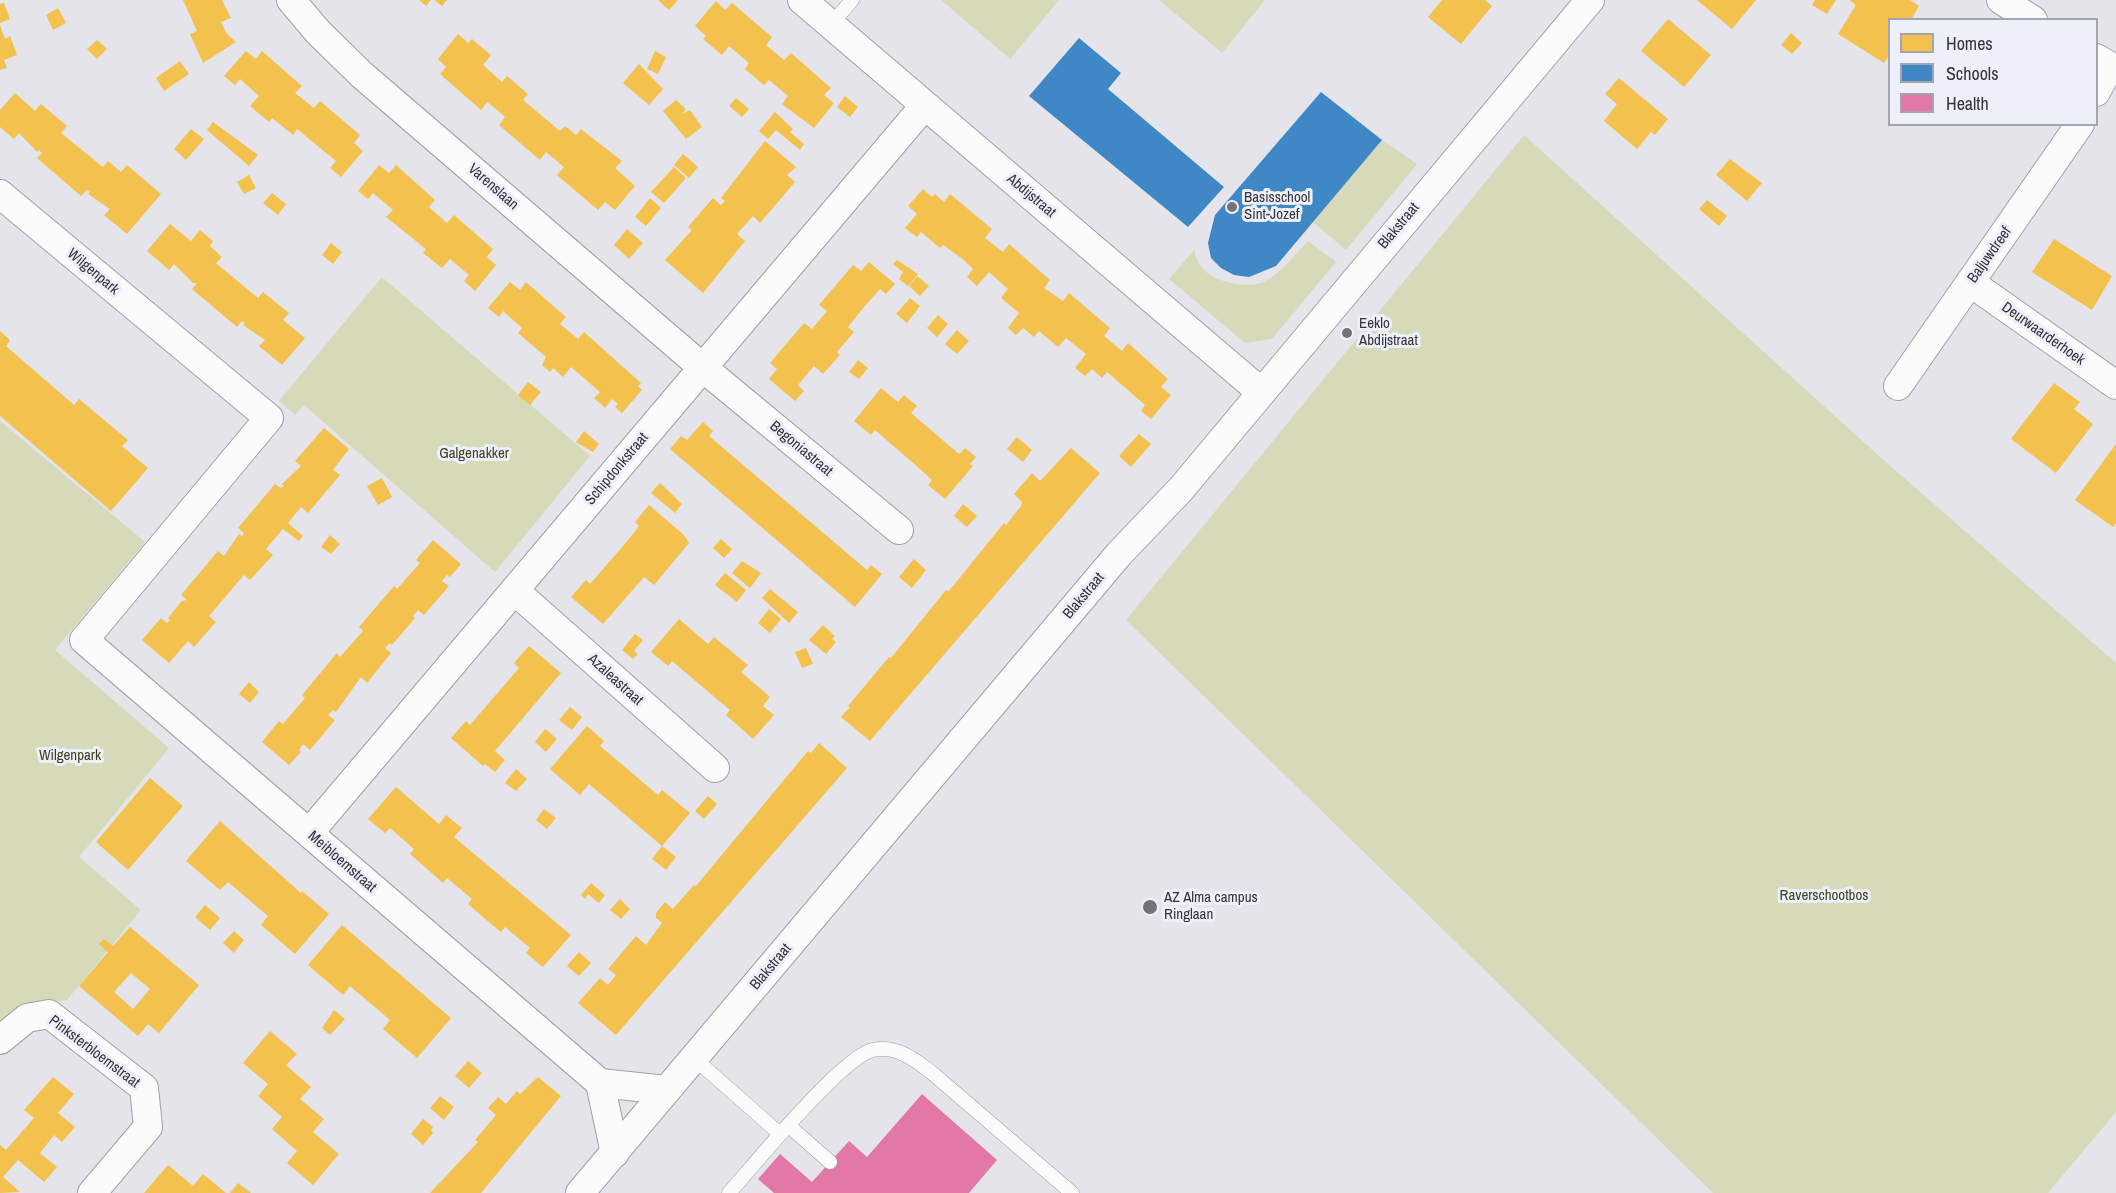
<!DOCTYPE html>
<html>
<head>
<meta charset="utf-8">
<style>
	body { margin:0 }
	#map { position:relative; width:2116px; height:1193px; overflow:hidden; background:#e4e4ea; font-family:"Archivo Narrow",sans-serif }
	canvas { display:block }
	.legend { position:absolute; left:1888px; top:18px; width:210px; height:108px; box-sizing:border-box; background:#edeffb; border:2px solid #a3a4ad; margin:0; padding:8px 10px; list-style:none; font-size:18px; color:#343439 }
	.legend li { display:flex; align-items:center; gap:12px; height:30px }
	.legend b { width:30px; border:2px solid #a3a4ad }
</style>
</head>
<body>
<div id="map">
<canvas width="2116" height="1193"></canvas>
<ul class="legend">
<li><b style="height:16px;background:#f2c14e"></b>Homes</li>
<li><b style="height:16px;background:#3f88c5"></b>Schools</li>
<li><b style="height:16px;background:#e377a8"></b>Health</li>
</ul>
</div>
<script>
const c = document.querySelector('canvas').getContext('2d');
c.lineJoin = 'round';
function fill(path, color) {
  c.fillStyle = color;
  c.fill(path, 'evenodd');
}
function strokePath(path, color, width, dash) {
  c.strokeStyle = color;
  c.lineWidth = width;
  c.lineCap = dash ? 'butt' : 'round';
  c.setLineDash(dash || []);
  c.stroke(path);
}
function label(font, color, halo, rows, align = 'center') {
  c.font = font + ' "Archivo Narrow",sans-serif';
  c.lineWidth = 6;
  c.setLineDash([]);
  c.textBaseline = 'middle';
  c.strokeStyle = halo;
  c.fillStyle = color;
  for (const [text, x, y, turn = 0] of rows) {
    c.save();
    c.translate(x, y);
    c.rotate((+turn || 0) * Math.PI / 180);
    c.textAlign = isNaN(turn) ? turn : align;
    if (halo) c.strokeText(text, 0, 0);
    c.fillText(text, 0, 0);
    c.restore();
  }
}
const green = new Path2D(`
	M941,0H1059L1010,59Z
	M1159,0H1265L1222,53Z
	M1524,135L1879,456L2116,663V1112L2048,1193H1713L1126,620Z
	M1382,140L1417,164L1346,250L1313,222Z
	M1308,241L1336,262L1272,339L1245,343L1169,279L1194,250C1196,257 1199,266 1205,271C1219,283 1251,290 1267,280C1284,270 1295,254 1308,241Z
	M382,277L590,456L495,572L304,405L295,415L279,401Z
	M0,421L145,542L55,650L169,748L79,857L141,910L67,1000L19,1005L0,1025Z`);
const homes = new Path2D(`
	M183,0H222L231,18L221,22L227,34L236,42L203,63L190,34L197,31Z
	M419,0H431L426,6Z
	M434,0H447L442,6Z
	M658,0H678L669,10Z
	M1442,0H1485L1492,6L1461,44L1428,17Z
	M1697,0H1756L1732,29Z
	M1815,0H1836L1827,14L1812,5Z
	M1849,0H1910L1919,6L1911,20H1890V54L1884,63L1838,34L1856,5Z
	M716,1L725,10L732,3L772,37L766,45L784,60L791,53L831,88L824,95L834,103L814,128L782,104L788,96L769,80L764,85L745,69L749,63L729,46L722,55L703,39L706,36L695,26Z
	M4,3L10,19L0,23V4Z
	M58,8L66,23L53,30L46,15Z
	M1668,19L1711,55L1684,87L1641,51Z
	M0,25L5,39L10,36L17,55L4,60L7,68L0,70Z
	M1791,33L1802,43L1792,54L1781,45Z
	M458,34L468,43L472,39L491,55L483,65L502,82L507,76L528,94L523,100L560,131L565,126L576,135L581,129L622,161L615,168L635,186L615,210L605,202L598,210L557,175L564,167L546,152L540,160L499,125L505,117L496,109L487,102L481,110L440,74L446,67L438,59Z
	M97,40L107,49L97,59L87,49Z
	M246,51L256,59L262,51L302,86L295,93L314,108L320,101L360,135L354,143L363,151L341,177L330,168L336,161L297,129L293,135L272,118L269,122L250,106L259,96L240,79L235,85L224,76Z
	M655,51L666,57L658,74L647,69Z
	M180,61L189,74L164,91L156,78Z
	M639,64L663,89L649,105L623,83Z
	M1619,78L1668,119L1655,135L1651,132L1637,149L1604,121L1617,104L1605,94Z
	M15,93L35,111L41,104L67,126L61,133L103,167L108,161L121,172L127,165L161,194L127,234L104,215L110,209L88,194L90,192L87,190L81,196L37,158L42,153L39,150L37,152L19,133L14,139L0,127V110Z
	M845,96L858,107L850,117L837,107Z
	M736,98L749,109L742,117L729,106Z
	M676,100L686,109L682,114L690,110L702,127L686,139L663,111Z
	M775,112L793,129L790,132L804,144L800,150L776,130L768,139L759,131Z
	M213,122L258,155L249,166L207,130Z
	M191,129L204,139L186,160L174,149Z
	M765,141L796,167L787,175L795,182L760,223L753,216L737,234L745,241L703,293L665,260L692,230L688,227L713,198L721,205L725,201L721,198Z
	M683,154L698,167L689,178L674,165Z
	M1730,159L1762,183L1747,201L1716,175Z
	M379,165L389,173L396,165L435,200L429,207L447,223L454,215L493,249L487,257L496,265L475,291L464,281L469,275L450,259L442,268L423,253L426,249L386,217L393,210L373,193L368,199L358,191Z
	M674,167L686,178L664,203L651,192Z
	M249,175L256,188L244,194L237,182Z
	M923,189L932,197L935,194L944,202L950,194L992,229L985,238L1003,252L1009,244L1050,280L1044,288L1063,301L1069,293L1110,328L1104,336L1122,351L1128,343L1168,379L1161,387L1171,395L1151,419L1141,411L1145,405L1107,372L1102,378L1092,369L1085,376L1075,368L1086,354L1066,338L1058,347L1039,331L1034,337L1023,328L1016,335L1008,328L1019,313L1001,298L1008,289L989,272L977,286L967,277L973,269L964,260L943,245L940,248L921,232L917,237L905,228L917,214L908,206Z
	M272,193L286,204L278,215L263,203Z
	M650,198L661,208L646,226L635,217Z
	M1707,200L1727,216L1719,226L1699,209Z
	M170,224L191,241L200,230L213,241L210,246L222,257L216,263L258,298L263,292L289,313L283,320L305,338L282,365L259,346L265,340L243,325L245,323L242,321L237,327L192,289L197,283H193L174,264L169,270L147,251Z
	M627,229L643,243L629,259L614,245Z
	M2054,239L2112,276L2092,310L2032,272Z
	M331,243L342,252L333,264L322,255Z
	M897,260L918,274L908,286L899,279L903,272L893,264Z
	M869,262L895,284L886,294L880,289L864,307L848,327L854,332L837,352L840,355L823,374L814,366L798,385L804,391L795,401L769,379L777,369L770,363L804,323L812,329L827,311L819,305L853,265L861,271Z
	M917,276L929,286L920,296L909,286Z
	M510,282L520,290L526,282L566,317L560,324L578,339L584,332L641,383L638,386L642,390L622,413L615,407L618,404L612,399L605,408L594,398L600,392L571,367L563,377L553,368L550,372L542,365L546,357L518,333L522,328L503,311L499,317L488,308Z
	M910,298L920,306L907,323L896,314Z
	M938,315L948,324L937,337L927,328Z
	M957,330L969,341L957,354L945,344Z
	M0,331L10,340L6,346L74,405L79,399L128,440L122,446L148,468L111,511L0,416Z
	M858,360L868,368L859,379L849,372Z
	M528,382L541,392L530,405L518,395Z
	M2054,383L2080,402L2074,409L2093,424L2056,473L2011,439Z
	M881,388L898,402L904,395L917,406L911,413L959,454L965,448L976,457L970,464L973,466L945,499L928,485L932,480L920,469L875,430L871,435L854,421Z
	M703,422L713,431L709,436L867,570L871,565L882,574L855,607L670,449L681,436L687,440Z
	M324,428L349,449L333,470L340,475L308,513L301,507L288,523L303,536L299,541L283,529L266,549L273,555L250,580L244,575L209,616L216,622L194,647L188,641L169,663L142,640L161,618L167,623L170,620L168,618L182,601L187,600L181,595L218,551L224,556L239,534L242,536L244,533L238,528L275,484L281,488L284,486L282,484L301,466L295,461Z
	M584,431L599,444L593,452L576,442Z
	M1139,434L1151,444L1131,467L1119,456Z
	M1017,437L1032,450L1023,462L1007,449Z
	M2116,444V523L2113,527L2075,500Z
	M1071,448L1100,473L870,741L841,717L850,707L848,706L889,657L891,658L946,590L949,591L1004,523L1006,525L1021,506L1022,502L1014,494L1032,473L1040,481Z
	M382,478L392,497L378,505L367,486Z
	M660,483L682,504L675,513L651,493Z
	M963,504L977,516L967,527L954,516Z
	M649,505L684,535L689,543L654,585L644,577L603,624L571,597L586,580L590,584L629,539L639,526L635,522Z
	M330,535L340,544L331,554L321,547Z
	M721,539L732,549L724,558L713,548Z
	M433,540L461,564L450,577L447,575L442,581L449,586L424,615L418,610L413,616L415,618L392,645L390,643L385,648L391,653L367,683L361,677L336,712L333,710L328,715L335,720L310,750L303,744L299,750L301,752L289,765L262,742L279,721L283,724L305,698L302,695L337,653L340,657L363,631L359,627L394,586L397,589L420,563L416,560Z
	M914,559L926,570L912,588L899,577Z
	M742,561L761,573L750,588L732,573Z
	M725,573L746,590L737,602L715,585Z
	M770,589L798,612L789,623L762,598Z
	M769,609L781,619L770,633L758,623Z
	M679,619L708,644L714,637L748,665L741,672L770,697L763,706L774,715L753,739L726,715L730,710L718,700L672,661L668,666L651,652Z
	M823,625L835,636L832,639L836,642L826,654L809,640Z
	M635,634L643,640L634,651L638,654L633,659L622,650Z
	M529,646L561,673L495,751L505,760L495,772L485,764L483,766L451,738L466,721L470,725L519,668L514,663Z
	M806,648L813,664L802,668L795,652Z
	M249,682L259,692L250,703L239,694Z
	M570,707L582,717L572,730L559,720Z
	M587,726L604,741L600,746L645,784L658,795L662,790L690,813L662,846L589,784L580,795L550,769Z
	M545,729L557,739L546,752L535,742Z
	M819,743L847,768L616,1035L578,1003L600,978L608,985L616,975L608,969L636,936L646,945L662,923L656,918V913L665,902L673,909L694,885L696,886L808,751L811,753Z
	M516,769L527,779L516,791L505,783Z
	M150,778L183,806L128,870L96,842Z
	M396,787L439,824L446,815L462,828L454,837L571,935L543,967L526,953L530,948L505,927L501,932L484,918L468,904L472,899L447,878L443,883L410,854L414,849L390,828L385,833L368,819Z
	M708,796L717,804L704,819L695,811Z
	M544,809L556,818L547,829L536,820Z
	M220,821L301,893L302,891L329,914L295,954L261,925L268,916L228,882L220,890L186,861Z
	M662,846L676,857L666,870L652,859Z
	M591,883L605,895L599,903L588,894L585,899L581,895Z
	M620,899L630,909L621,919L610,910Z
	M205,905L220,918L210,930L195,917Z
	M342,925L451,1018L417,1058L383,1029L390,1020L350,986L343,995L308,965Z
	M130,927L199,985L159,1033L148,1024L138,1036L79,986L108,952L99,944L104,939L113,946ZM131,973L150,989L133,1009L114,992Z
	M234,931L244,940L234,953L223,943Z
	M579,952L591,963L579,976L567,966Z
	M334,1010L345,1019L330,1035L322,1028Z
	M270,1031L297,1054L286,1065L311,1087L300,1099L324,1119L313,1132L339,1154L313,1185L287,1163L297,1151L272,1129L282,1117L258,1096L268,1084L243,1063Z
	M468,1061L482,1073L469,1088L455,1076Z
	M53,1077L74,1094L58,1113L75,1127L62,1142L54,1135L40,1153L57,1167L44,1182L18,1160L3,1177L20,1192L0,1193V1145L6,1150L34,1118L24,1110Z
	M538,1077L561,1096L481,1193H430L478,1142L475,1140L496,1115L488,1108L498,1097L506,1104L517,1091L520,1094Z
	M440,1096L454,1107L444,1120L430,1108Z
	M423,1119L433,1127L431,1130L433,1133L423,1145L411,1134Z
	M168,1165L193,1186L203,1174L226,1193H144Z
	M238,1183L251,1193H230Z`);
const schools = new Path2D(`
	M1079,38L1121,73L1108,89L1224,187L1188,227L1029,96Z
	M1321,92L1382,140L1276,266L1249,277L1234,275L1221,268L1211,258L1208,243L1215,215Z`);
const health = new Path2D(`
	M922,1094L997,1160L969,1193H774L758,1179L780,1154L812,1182L849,1141L867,1157Z`);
const lane = new Path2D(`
	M831,25L852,0
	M695,1059L780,1134
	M789,1126L830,1162
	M729,1193C753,1166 844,1055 873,1050C896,1045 914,1059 931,1072L1072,1193`);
const street = new Path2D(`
	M291,0L318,32L362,75L702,367L899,530
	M802,0L1261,392
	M2001,0L2033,20
	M2096,58L2110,66L2096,92
	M0,194L269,418L84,640L600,1083L615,1153
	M1971,283L2116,385
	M1898,386L2080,124
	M515,591L715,768
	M309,833L925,105
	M0,1040L27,1018L49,1014L144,1088L148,1127L92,1193
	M600,1083L667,1090
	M580,1193L1119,554L1181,489L1590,0`);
const markers = [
	[1232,207,6,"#727277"],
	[1347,333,6,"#727277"],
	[1150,907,8,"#727277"]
];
const streetNames = [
	["Varenslaan",493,187,41],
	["Abdijstraat",1031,196,40],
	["Blakstraat",1399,226,-50],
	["Baljuwdreef",1990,255,-55],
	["Wilgenpark",93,272,40],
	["Deurwaarderhoek",2043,334,35],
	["Begoniastraat",801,449,40],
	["Schipdonkstraat",617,469,-50],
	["Blakstraat",1084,596,-50],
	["Azaleastraat",615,680,42],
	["Meibloemstraat",342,862,41],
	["Blakstraat",771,967,-50],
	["Pinksterbloemstraat",94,1052,37]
];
const poiNames = [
	["Basisschool",1244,198],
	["Sint-Jozef",1244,215],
	["Eeklo",1359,324],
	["Abdijstraat",1359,341],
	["AZ Alma campus",1164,898],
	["Ringlaan",1164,915]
];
const parkNames = [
	["Galgenakker",474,454],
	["Wilgenpark",70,756],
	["Raverschootbos",1824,896]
];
fill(green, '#d6dab8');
fill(homes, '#f2c14e');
fill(schools, '#3f88c5');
fill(health, '#e377a8');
strokePath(lane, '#a0a0a5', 15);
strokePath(street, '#a0a0a5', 30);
strokePath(lane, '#fbfbfc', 14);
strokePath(street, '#fbfbfc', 28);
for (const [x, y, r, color] of markers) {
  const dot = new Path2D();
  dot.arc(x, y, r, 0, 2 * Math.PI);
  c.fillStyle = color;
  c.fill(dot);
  strokePath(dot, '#edeffb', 2);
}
label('15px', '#343439', '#edeffb', streetNames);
label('15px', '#343439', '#edeffb', poiNames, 'left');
label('15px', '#3e4218', '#edeffb', parkNames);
</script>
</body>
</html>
